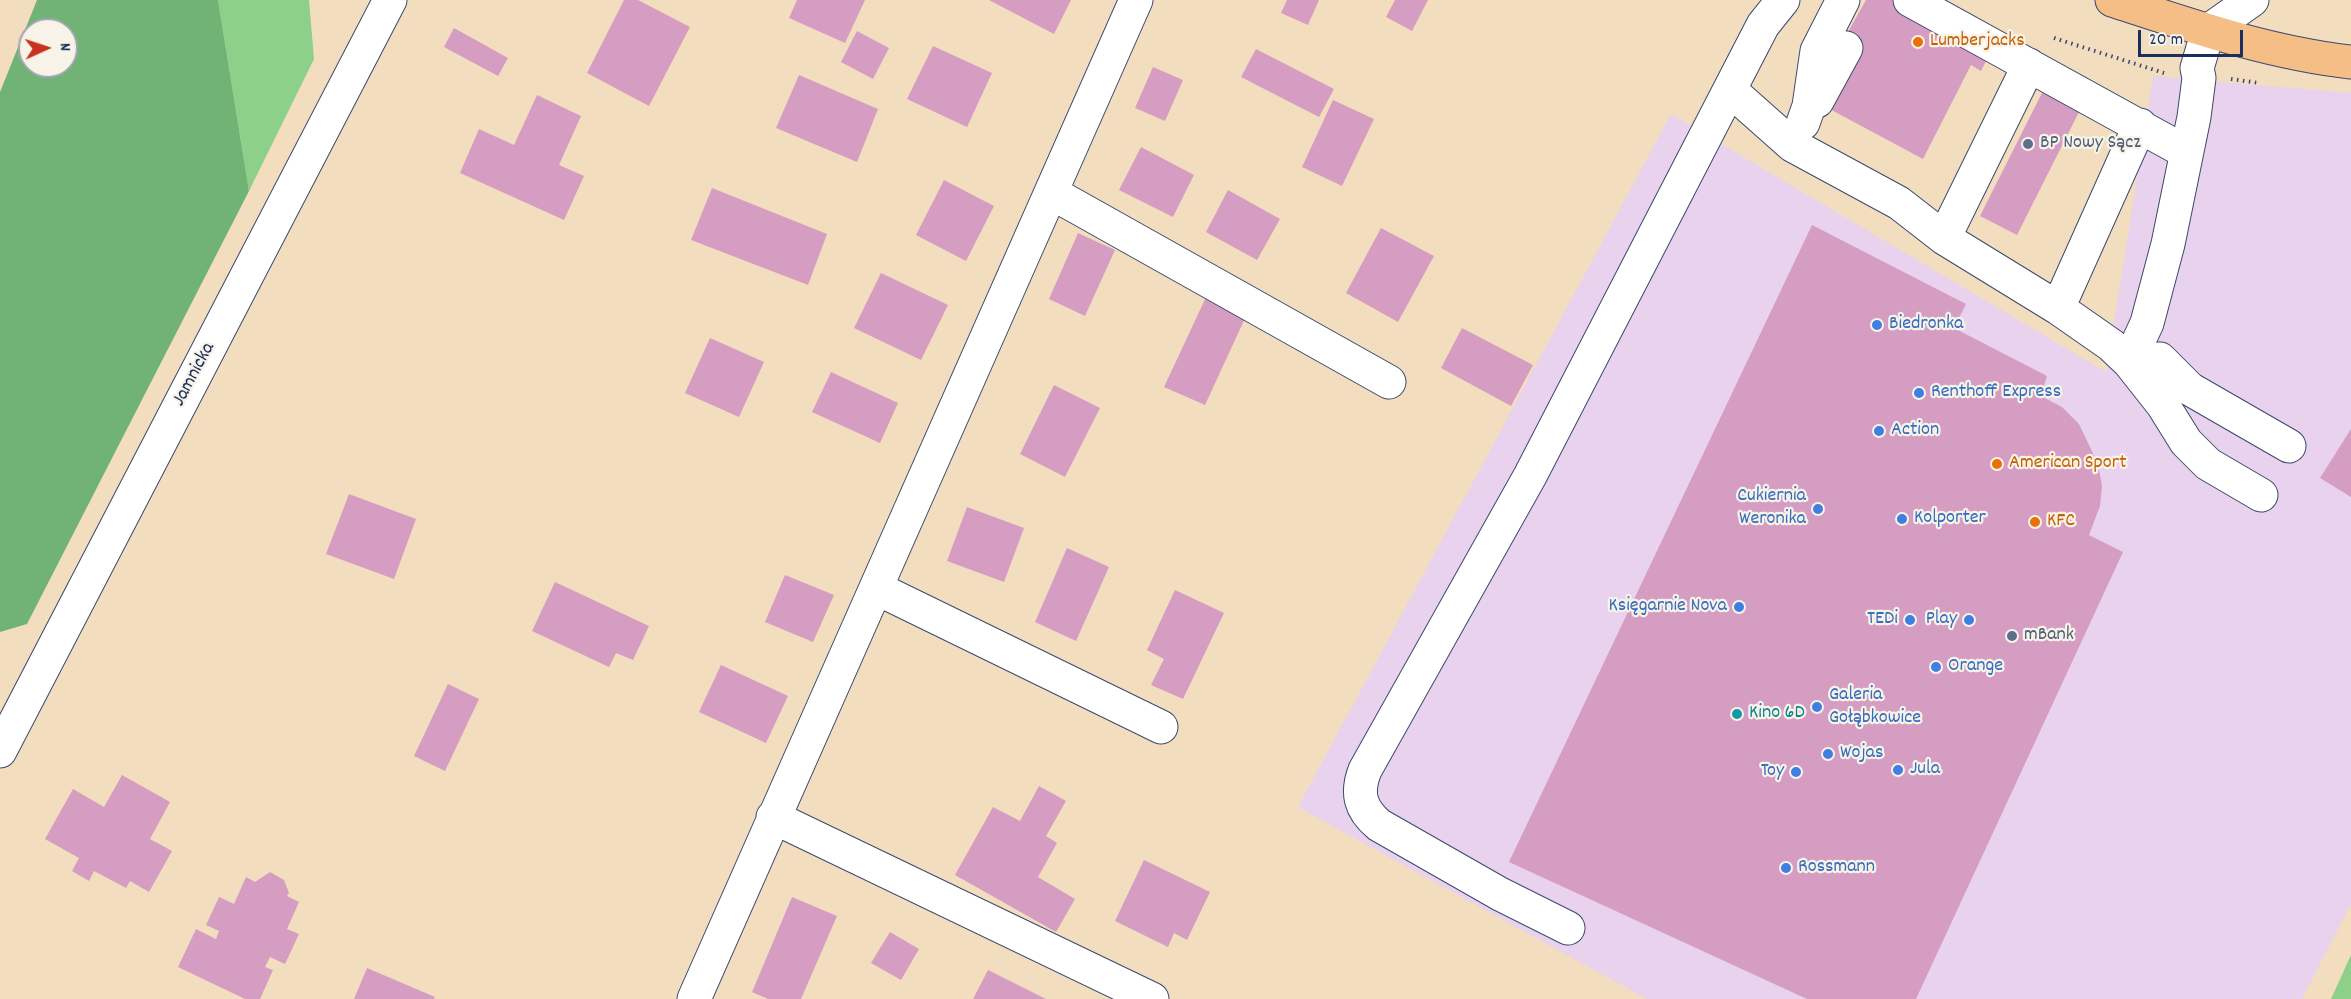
<!DOCTYPE html>
<html>
<head>
<meta charset="utf-8">
<style>
	body { margin:0 }
	#map { position:relative; width:2351px; height:999px; overflow:hidden; background:#f2ddbf; font-family:Dekko,sans-serif }
	canvas { display:block }
	.north { position:absolute; left:18px; top:18px; width:60px; height:60px; box-sizing:border-box; background:#f7f3e8; border:2px solid #9fa5b1; border-radius:50%; rotate:87deg; font-size:16px; font-weight:700; line-height:24px; text-align:center; color:#1b2f5e }
	.north::after { content:''; display:block; margin:auto; width:21px; height:27px; background:#c8321e; clip-path:polygon(50% 0,100% 100%,50% 72%,0 100%) }
	.scale { position:absolute; left:2138px; top:30px; width:105px; height:27px; box-sizing:border-box; border:3px solid #1b2f5e; border-top:0; padding-left:8px; font-size:18px; line-height:21px; white-space:nowrap; color:#1b2f5e; -webkit-text-stroke:4px #f7f3e8; paint-order:stroke }
</style>
</head>
<body>
<div id="map">
<canvas width="2351" height="999"></canvas>
<div class="north">N</div>
<div class="scale">20 m</div>
</div>
<script>
const c = document.querySelector('canvas').getContext('2d');
c.lineJoin = 'round';
function fill(path, color) {
  c.fillStyle = color;
  c.fill(path, 'evenodd');
}
function strokePath(path, color, width, dash) {
  c.strokeStyle = color;
  c.lineWidth = width;
  c.lineCap = dash ? 'butt' : 'round';
  c.setLineDash(dash || []);
  c.stroke(path);
}
function label(font, color, halo, rows, align = 'center') {
  c.font = font + ' Dekko,sans-serif';
  c.lineWidth = 4.5;
  c.setLineDash([]);
  c.textBaseline = 'middle';
  c.strokeStyle = halo;
  c.fillStyle = color;
  for (const [text, x, y, turn = 0] of rows) {
    c.save();
    c.translate(x, y);
    c.rotate((+turn || 0) * Math.PI / 180);
    c.textAlign = isNaN(turn) ? turn : align;
    if (halo) c.strokeText(text, 0, 0);
    c.fillText(text, 0, 0);
    c.restore();
  }
}
const built = new Path2D(`
	M2153,76L2351,93V904L2302,999H1647L1298,807L1671,114L2106,372Z`);
const green = new Path2D(`
	M218,0H309L314,59L249,191Z
	M2351,955V999H2331Z`);
const forest = new Path2D(`
	M37,0H218L249,191L27,624L0,632V92ZM30,30H66V66H30Z`);
const building = new Path2D(`
	M624,0H638L690,27L649,106L587,73Z
	M797,0H865L845,43L789,18Z
	M989,0H1071L1054,34Z
	M1287,0H1319L1308,25L1281,13Z
	M1395,0H1428L1412,31L1386,17Z
	M1866,0H1892L1990,53L1981,71L1971,65L1923,159L1824,106L1832,107L1863,49L1844,39Z
	M454,28L508,58L498,76L444,47Z
	M857,31L889,48L873,79L841,62Z
	M933,46L992,73L967,127L907,99Z
	M1256,49L1334,89L1319,117L1241,77Z
	M1153,67L1183,80L1165,121L1135,108Z
	M799,75L878,109L857,162L776,128Z
	M2047,83L2084,102L2017,235L1980,216Z
	M537,95L581,116L559,165L584,176L564,220L460,173L479,129L514,145Z
	M1333,100L1374,119L1342,186L1302,167Z
	M1141,147L1194,175L1173,217L1119,190Z
	M944,180L994,206L966,261L916,235Z
	M712,188L827,234L808,285L691,240Z
	M1228,190L1280,219L1257,260L1206,232Z
	M1812,225L1966,304L1954,328L2047,376L2041,396L2062,407L2079,424L2098,464L2102,486L2100,506L2089,535L2123,552L1916,999H1807L1509,862Z
	M1381,228L1434,256L1398,322L1346,293Z
	M1078,233L1115,250L1085,316L1049,299Z
	M881,273L948,305L921,360L854,328Z
	M1207,295L1247,314L1205,405L1164,387Z
	M1462,328L1533,365L1511,406L1441,368Z
	M710,338L764,362L739,417L685,393Z
	M831,372L898,403L880,443L812,412Z
	M1054,385L1100,408L1065,477L1020,454Z
	M2351,429V497L2320,478Z
	M349,494L416,519L394,579L326,554Z
	M967,507L1024,528L1004,582L947,561Z
	M1067,548L1109,567L1076,641L1035,622Z
	M785,575L834,595L813,642L765,622Z
	M555,582L649,626L633,660L616,653L609,667L532,631Z
	M1175,590L1224,613L1183,699L1151,685L1164,659L1147,650Z
	M721,665L788,696L766,743L699,712Z
	M448,684L479,699L445,771L414,756Z
	M122,775L170,802L150,839L172,851L149,892L130,881L126,888L94,871L89,881L72,871L79,858L45,839L73,789L104,807Z
	M1039,786L1066,801L1046,836L1057,843L1038,877L1075,899L1056,932L955,875L993,807L1020,821Z
	M1144,860L1210,892L1187,940L1174,933L1168,947L1115,921Z
	M270,872L284,880L289,893L287,896L299,902L287,929L299,934L285,964L270,957L265,967L273,970L260,999H245L178,967L196,929L216,939L219,931L206,925L219,897L234,904L246,877L255,882Z
	M792,897L837,916L801,999H768L752,992Z
	M890,932L919,949L901,980L871,963Z
	M367,968L435,997L434,999H354Z
	M988,970L1046,999H973Z`);
const path = new Path2D(`
	M2054,38L2164,73
	M2231,79L2259,83`);
const minor = new Path2D(`
	M1910,0L2186,152
	M1730,90L1792,145L1899,203L1944,238L2058,308L2111,345L2129,362L2147,323L2168,244L2194,117L2199,78L2197,68L2208,31L2252,0
	M1817,101L1846,48
	M1803,123L1809,106L1817,51L1843,0
	M1052,193L1389,382
	M1944,238L2029,65
	M2058,308L2140,125
	M2129,362L2163,405L2186,442L2208,464L2261,495
	M2129,362L2160,359L2190,389L2289,446
	M876,588L1161,727
	M0,751L390,0
	M773,817L1152,999
	M1568,928L1500,894L1379,825C1360,809 1356,793 1365,770L1530,476L1763,25L1783,0
	M694,999C839,665 991,334 1136,0`);
const major = new Path2D(`
	M2112,0C2189,25 2269,53 2351,62`);
const markers = [
	[1918,42,6,"#e8710a"],
	[2028,144,6,"#5c6f8a"],
	[1877,325,6,"#3f7fe0"],
	[1919,393,6,"#3f7fe0"],
	[1879,431,6,"#3f7fe0"],
	[1997,464,6,"#e8710a"],
	[1818,509,6,"#3f7fe0"],
	[1902,519,6,"#3f7fe0"],
	[2035,522,6,"#e8710a"],
	[1739,607,6,"#3f7fe0"],
	[1910,620,6,"#3f7fe0"],
	[1969,620,6,"#3f7fe0"],
	[2012,636,6,"#5c6f8a"],
	[1936,667,6,"#3f7fe0"],
	[1817,707,6,"#3f7fe0"],
	[1737,714,6,"#0f9aa8"],
	[1828,754,6,"#3f7fe0"],
	[1898,770,6,"#3f7fe0"],
	[1796,772,6,"#3f7fe0"],
	[1786,868,6,"#3f7fe0"]
];
const foodNames = [
	["Lumberjacks",1930,42],
	["American Sport",2009,464],
	["KFC",2047,522]
];
const serviceNames = [
	["BP Nowy Sącz",2040,144],
	["mBank",2024,636]
];
const shopNames = [
	["Biedronka",1889,325],
	["Renthoff Express",1931,393],
	["Action",1891,431],
	["Cukiernia",1806,497,"right"],
	["Weronika",1806,520,"right"],
	["Kolporter",1914,519],
	["Księgarnie Nova",1727,607,"right"],
	["TEDi",1898,620,"right"],
	["Play",1957,620,"right"],
	["Orange",1948,667],
	["Galeria",1829,696],
	["Gołąbkowice",1829,719],
	["Wojas",1840,754],
	["Jula",1910,770],
	["Toy",1784,772,"right"],
	["Rossmann",1798,868]
];
const streetNames = [
	["Jamnicka",195,375,-62]
];
const cultureNames = [
	["Kino 6D",1749,714]
];
fill(built, '#e8d2ee');
fill(green, '#8cd089');
fill(forest, '#71b275');
fill(building, '#d69dc2');
strokePath(minor, '#3b496d', 35);
strokePath(major, '#3b496d', 35);
strokePath(path, '#3b496d', 4, [1.5, 4.5]);
strokePath(minor, '#fff', 33);
strokePath(major, '#f6be87', 33);
for (const [x, y, r, color] of markers) {
  const dot = new Path2D();
  dot.arc(x, y, r, 0, 2 * Math.PI);
  c.fillStyle = color;
  c.fill(dot);
  strokePath(dot, '#f7f3e8', 2);
}
label('20px', '#c56008', '#f7f3e8', foodNames, 'left');
label('20px', '#4e5e75', '#f7f3e8', serviceNames, 'left');
label('20px', '#366cbe', '#f7f3e8', shopNames, 'left');
label('20px', '#1b2f5e', '#f7f3e8', streetNames);
label('20px', '#0d838f', '#f7f3e8', cultureNames, 'left');
</script>
</body>
</html>
